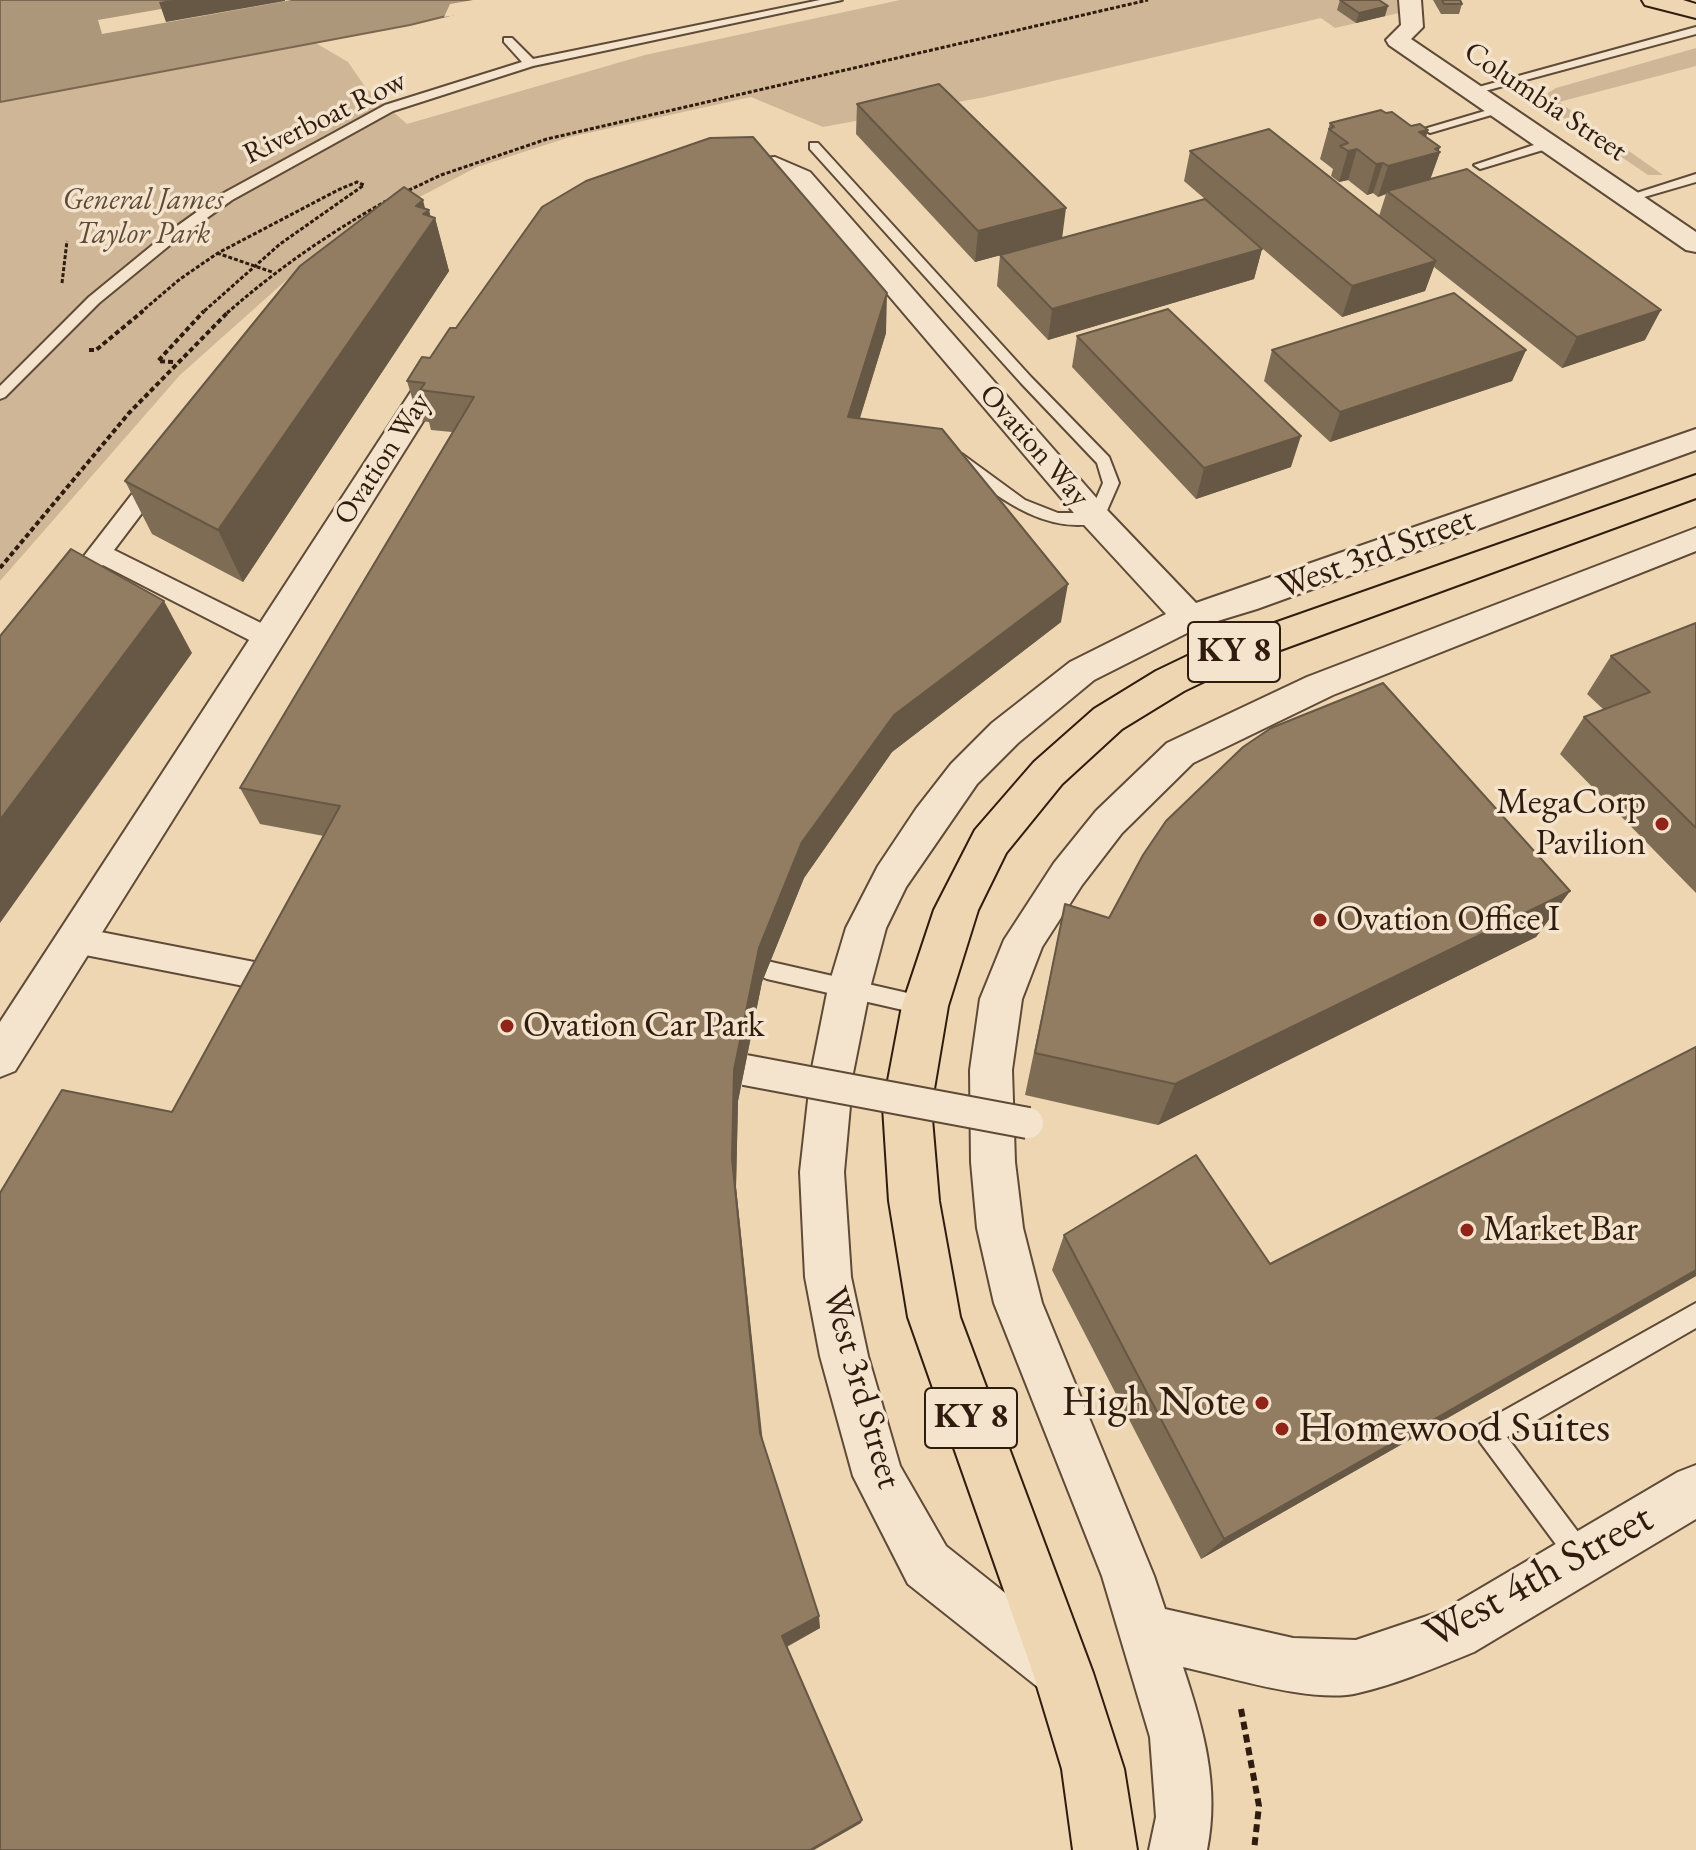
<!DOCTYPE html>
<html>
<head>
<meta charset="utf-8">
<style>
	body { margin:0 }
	canvas { display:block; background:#eed6b2 }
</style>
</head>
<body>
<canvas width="1696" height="1850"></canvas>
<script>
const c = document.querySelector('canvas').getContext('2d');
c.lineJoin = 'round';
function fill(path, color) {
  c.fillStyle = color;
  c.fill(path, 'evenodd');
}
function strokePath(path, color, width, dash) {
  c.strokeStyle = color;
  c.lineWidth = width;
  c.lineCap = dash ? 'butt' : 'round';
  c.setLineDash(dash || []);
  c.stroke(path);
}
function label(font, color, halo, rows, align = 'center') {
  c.font = font + ' "EB Garamond",serif';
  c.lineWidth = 7;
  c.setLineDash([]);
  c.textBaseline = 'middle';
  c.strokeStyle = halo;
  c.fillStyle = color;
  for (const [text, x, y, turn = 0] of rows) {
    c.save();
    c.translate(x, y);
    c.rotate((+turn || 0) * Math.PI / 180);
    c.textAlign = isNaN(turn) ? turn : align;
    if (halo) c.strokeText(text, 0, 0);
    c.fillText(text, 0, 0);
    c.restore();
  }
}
const green = new Path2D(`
	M900,0H1397L1399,13L1335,28L1321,18L985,97L823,127L751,97L570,137L477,167L385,215L301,267L180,375L0,581V102L314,42L348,62L366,88L407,124L645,55Z
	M1696,48V66L1559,102L1663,175H1648L1552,110L1546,102L1548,93L1556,88Z`);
const water = new Path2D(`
	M0,0H511L410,25L0,102Z`);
const pier = new Path2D(`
	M213,0H292L102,34L98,20Z
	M473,0H515L512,4L481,12L444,17L450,4Z`);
const pathFar2 = new Path2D(`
	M403,193L441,175L547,139L1148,0
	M217,253L272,272
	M62,283L67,241
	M140,313L180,279L218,253L338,190L357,182L364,185L280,244L202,313
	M227,313C277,269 328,234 386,201`);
const pathFar1 = new Path2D(`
	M89,350H96L143,311
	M173,362L158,361L204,311
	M0,568L129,413L229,311`);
const path = new Path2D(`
	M1241,1709L1259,1806L1254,1850`);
const service = new Path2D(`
	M820,0H842L533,66L393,111L232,200L176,240L99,303L5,397L0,399V386L89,297L166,234L222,194L385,105L522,62L504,42V38H512L533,59Z
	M1696,27V34L1470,95L1464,91Z
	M1495,108L1505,111L1430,133L1424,129Z
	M1549,140L1555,144L1553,147L1480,169L1474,165Z
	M810,143H818L1031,377L1109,457L1119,483L1102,522C1043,537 995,494 952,462V454H962L1025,500L1058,513H1090L1103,483L1097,463L1021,383L810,149Z
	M1696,174V182L1627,202L1621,198Z
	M767,961L925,997L932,1000L935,1006L932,1012L925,1015L767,979L760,976L757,970L760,964Z
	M1696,1303V1328L1507,1437L1590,1548L1594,1557L1590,1566L1581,1570L1572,1566L1480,1442L1477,1433L1480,1424Z`);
const pedestrian = new Path2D(`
	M161,464L169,467L173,472L114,550L277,631L281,638L277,645L268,647L259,645L103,565C92,581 82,605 60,599L56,593L60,587L153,467Z
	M75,927L285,968L296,972L300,981L296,990L285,994L75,953L64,949L60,940L64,931Z`);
const minor = new Path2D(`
	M1399,0H1421L1423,27L1411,39L1696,232V252L1686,250L1389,45L1386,40L1401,25Z
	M775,157L810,172L1107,510L1196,603L1696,429V450L1257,609L1201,626L1094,680L1018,743L977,784L906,887L886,928L870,988L853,1073L844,1172L851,1277L868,1356L900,1466L946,1546L1082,1654L1090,1673L1082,1692L1063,1700L1044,1692L908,1584L853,1476L820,1356L805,1277L800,1172L811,1073L828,988L846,928L878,866L916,809L951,764L992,723L1070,662L1166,614L1085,526L792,182C760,167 747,179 717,171L713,166L717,161Z
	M444,355L454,358L459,364L15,1071L0,1077V1022L429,364L434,358Z
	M1696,528V551L1333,695L1193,763L1122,833L1082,885L1042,947L1022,999L1012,1070L1015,1162L1023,1228L1042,1303L1154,1576L1165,1609L1293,1638L1356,1640L1442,1611L1678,1472L1696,1465V1519L1474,1652C1437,1667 1397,1684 1358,1693C1314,1704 1229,1677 1183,1667C1203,1727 1220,1786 1207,1850H1149L1156,1817L1150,1737L1102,1576L994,1303L977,1228L971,1162L970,1070L980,999L1004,940L1054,863L1096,811L1167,743L1307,677Z`);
const primary = new Path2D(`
	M1642,0H1683L1696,4V18L1645,5Z
	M1696,475V498L1234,667L1184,691L1122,729L1062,784L1006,853L978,910L948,1006L931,1107L939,1201L960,1317L1093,1673L1124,1769L1137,1850H1073L1062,1769L1033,1673L908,1317L889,1201L883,1107L902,1006L934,910L975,830L1034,762L1094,709L1156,671L1206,647Z`);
const pedestrianBridge = new Path2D(`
	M745,1070L1028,1123`);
const wall = new Path2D(`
	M1340,0L1385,16L1356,23L1337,10Z
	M1433,0H1460L1462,4L1459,14H1441Z
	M857,104L1062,238L1262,249L1254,279L1048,340L997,286L1000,255L975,262L856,134Z
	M1386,113L1411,126L1428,130L1426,137L1440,152L1430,179L1645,340L1562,368L1434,267L1425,291L1342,317L1184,181L1190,151L1379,216L1386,194L1378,197L1373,193L1367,195L1348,180L1339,182L1331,176L1333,169L1320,159L1330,123Z
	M426,209L429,210L430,216L435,218L449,271L243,582L152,534L125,481Z
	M886,333L860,418L1061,622L892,752L804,878L762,982L738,1101L736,1187L762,1442L820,1628L787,1647L861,1823L172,1112L324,836L260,824L240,788L452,432L431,430L429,422L419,421L407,381L430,358Z
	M1077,336L1291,467L1196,499L1072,367Z
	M1272,350H1526L1512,381L1330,442L1264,381Z
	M1696,623V893L1560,754L1584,717L1604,710L1587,694L1611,656Z
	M1570,891L1536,937L1158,1125L1025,1095L1065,904L1109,918Z
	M1696,1047V1276L1201,1559L1052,1270L1064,1235L1270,1264Z`);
const shadedWall = new Path2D(`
	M172,0H285V1L166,22L159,2Z
	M1388,6L1385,16L1356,23L1359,13Z
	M1428,130L1419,158L1435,149L1440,147L1438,153L1440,152L1429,183L1387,191L1386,194L1378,197L1388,166L1419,132Z
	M1357,149L1348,180L1339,182L1348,151Z
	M1383,163L1373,193L1367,195L1376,164Z
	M423,200L426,212L429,210L432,223L435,218L449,271L243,582L218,530L416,206Z
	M1066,208L1062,239L975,262L978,231Z
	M1262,249L1254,279L1048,340L1052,309Z
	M1436,261L1425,291L1342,317L1352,286Z
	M887,293L886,333L848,456V417Z
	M1661,310L1645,340L1562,368L1577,337Z
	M1526,350L1512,381L1330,442L1340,412Z
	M1301,436L1291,467L1196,499L1204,468Z
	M1068,584L1061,622L892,752L804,878L762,982L738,1101L736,1187L764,1453L760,1433L732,1159L734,1070L759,948L802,842L894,715Z
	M164,601L192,653L0,923V820Z
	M1570,891L1536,937L1158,1125L1175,1084Z
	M1696,1270V1276L1201,1559L1224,1539Z
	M819,1616L820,1628L785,1647L782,1636Z
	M862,1820L861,1823L814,1850H810Z`);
const building = new Path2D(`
	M1340,0H1379L1388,6L1359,13Z
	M1442,0H1460L1462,4H1444Z
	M939,84L1066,208L978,231L857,104Z
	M1381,110L1386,113L1392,112L1411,126L1420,124L1428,130L1419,132L1440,147L1435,149L1440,152L1388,166L1383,163L1376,164L1357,149L1348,151L1340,146L1348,143L1329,129L1334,127L1330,123Z
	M1269,129L1436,261L1352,286L1190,151Z
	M753,137L887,293L848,417L942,429L1068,584L894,715L802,842L759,948L734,1070L732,1159L760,1433L819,1616L782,1636L862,1820L810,1850H0V1193L62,1090L172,1112L340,806L240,788L474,397L420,390L425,383L407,381L422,357L430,358L450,328H456L542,207L586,181L710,138Z
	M1467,169L1661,310L1577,337L1387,191Z
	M404,187L423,200L416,206L429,210L423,214L435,218L218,530L125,481L300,266Z
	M1205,199L1262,249L1052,309L1000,255Z
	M1454,293L1526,350L1340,412L1272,350Z
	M1168,309L1301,436L1204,468L1077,336Z
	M71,549L164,601L0,820V636Z
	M1696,623V828L1584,717L1650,692L1611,656Z
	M1383,683L1570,891L1175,1084L1035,1053L1065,904L1109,918L1143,855L1166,821L1243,747L1271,728Z
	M1696,1047V1270L1224,1539L1064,1235L1196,1155L1270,1264Z`);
const markers = [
	[1662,824,8,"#8f2418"],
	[1320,920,8,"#8f2418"],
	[507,1026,8,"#8f2418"],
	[1467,1230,8,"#8f2418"],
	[1262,1403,8,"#8f2418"],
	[1282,1429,8,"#8f2418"]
];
const farStreetnames = [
	["Columbia Street",1545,102,34],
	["Riverboat Row",325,118,-26],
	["Ovation Way",1034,446,49],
	["Ovation Way",383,459,-57]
];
const farParknames = [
	["General James",143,201],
	["Taylor Park",143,235]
];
const shields = [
	[1234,652,92],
	[971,1418,92]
];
const shieldNames = [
	["KY 8",1234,652],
	["KY 8",971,1418]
];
const streetNames = [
	["West 3rd Street",1376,554,-20],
	["West 3rd Street",861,1388,74]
];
const poiNames = [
	["MegaCorp",1646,803,"right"],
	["Pavilion",1646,844,"right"],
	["Ovation Office I",1336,920],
	["Ovation Car Park",523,1026],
	["Market Bar",1483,1230]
];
const nearPoinames = [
	["High Note",1246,1403],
	["Homewood Suites",1298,1429,"left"]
];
const nearStreetnames = [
	["West 4th Street",1539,1577,-29]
];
fill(green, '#ceb696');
fill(water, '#ad977a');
strokePath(water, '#7b664f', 2);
fill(pier, '#eed6b2');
strokePath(service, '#5f4a37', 4);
strokePath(pedestrian, '#5f4a37', 4);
strokePath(minor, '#5f4a37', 4);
strokePath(primary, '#2f1c0e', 4);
strokePath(pathFar2, '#2f1c0e', 3, [4, 2]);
strokePath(pathFar1, '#2f1c0e', 4, [5, 3]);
strokePath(path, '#2f1c0e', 6, [8, 5]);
fill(service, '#f4e4cd');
fill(pedestrian, '#f4e4cd');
fill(minor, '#f4e4cd');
fill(primary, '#eed6b2');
strokePath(pedestrianBridge, '#5f4a37', 34, []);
strokePath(pedestrianBridge, '#f4e4cd', 30);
fill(wall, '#7e6c55');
fill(shadedWall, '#665845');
fill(building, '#927d63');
strokePath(building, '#665845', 2);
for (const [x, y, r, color] of markers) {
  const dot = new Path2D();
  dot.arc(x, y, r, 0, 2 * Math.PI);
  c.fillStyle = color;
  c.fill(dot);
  strokePath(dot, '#f4e4cd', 3);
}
label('30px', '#2f1c0e', '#f4e4cd', farStreetnames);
label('italic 30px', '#5f4a37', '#f4e4cd', farParknames);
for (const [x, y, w] of shields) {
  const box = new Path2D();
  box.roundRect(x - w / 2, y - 30, w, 60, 6);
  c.fillStyle = '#f4e4cd';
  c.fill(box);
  strokePath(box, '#2f1c0e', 2);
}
label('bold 34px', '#2f1c0e', null, shieldNames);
label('36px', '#2f1c0e', '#f4e4cd', streetNames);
label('36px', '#2f1c0e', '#f4e4cd', poiNames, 'left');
label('44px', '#2f1c0e', '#f4e4cd', nearPoinames, 'right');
label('44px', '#2f1c0e', '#f4e4cd', nearStreetnames);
</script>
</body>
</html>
